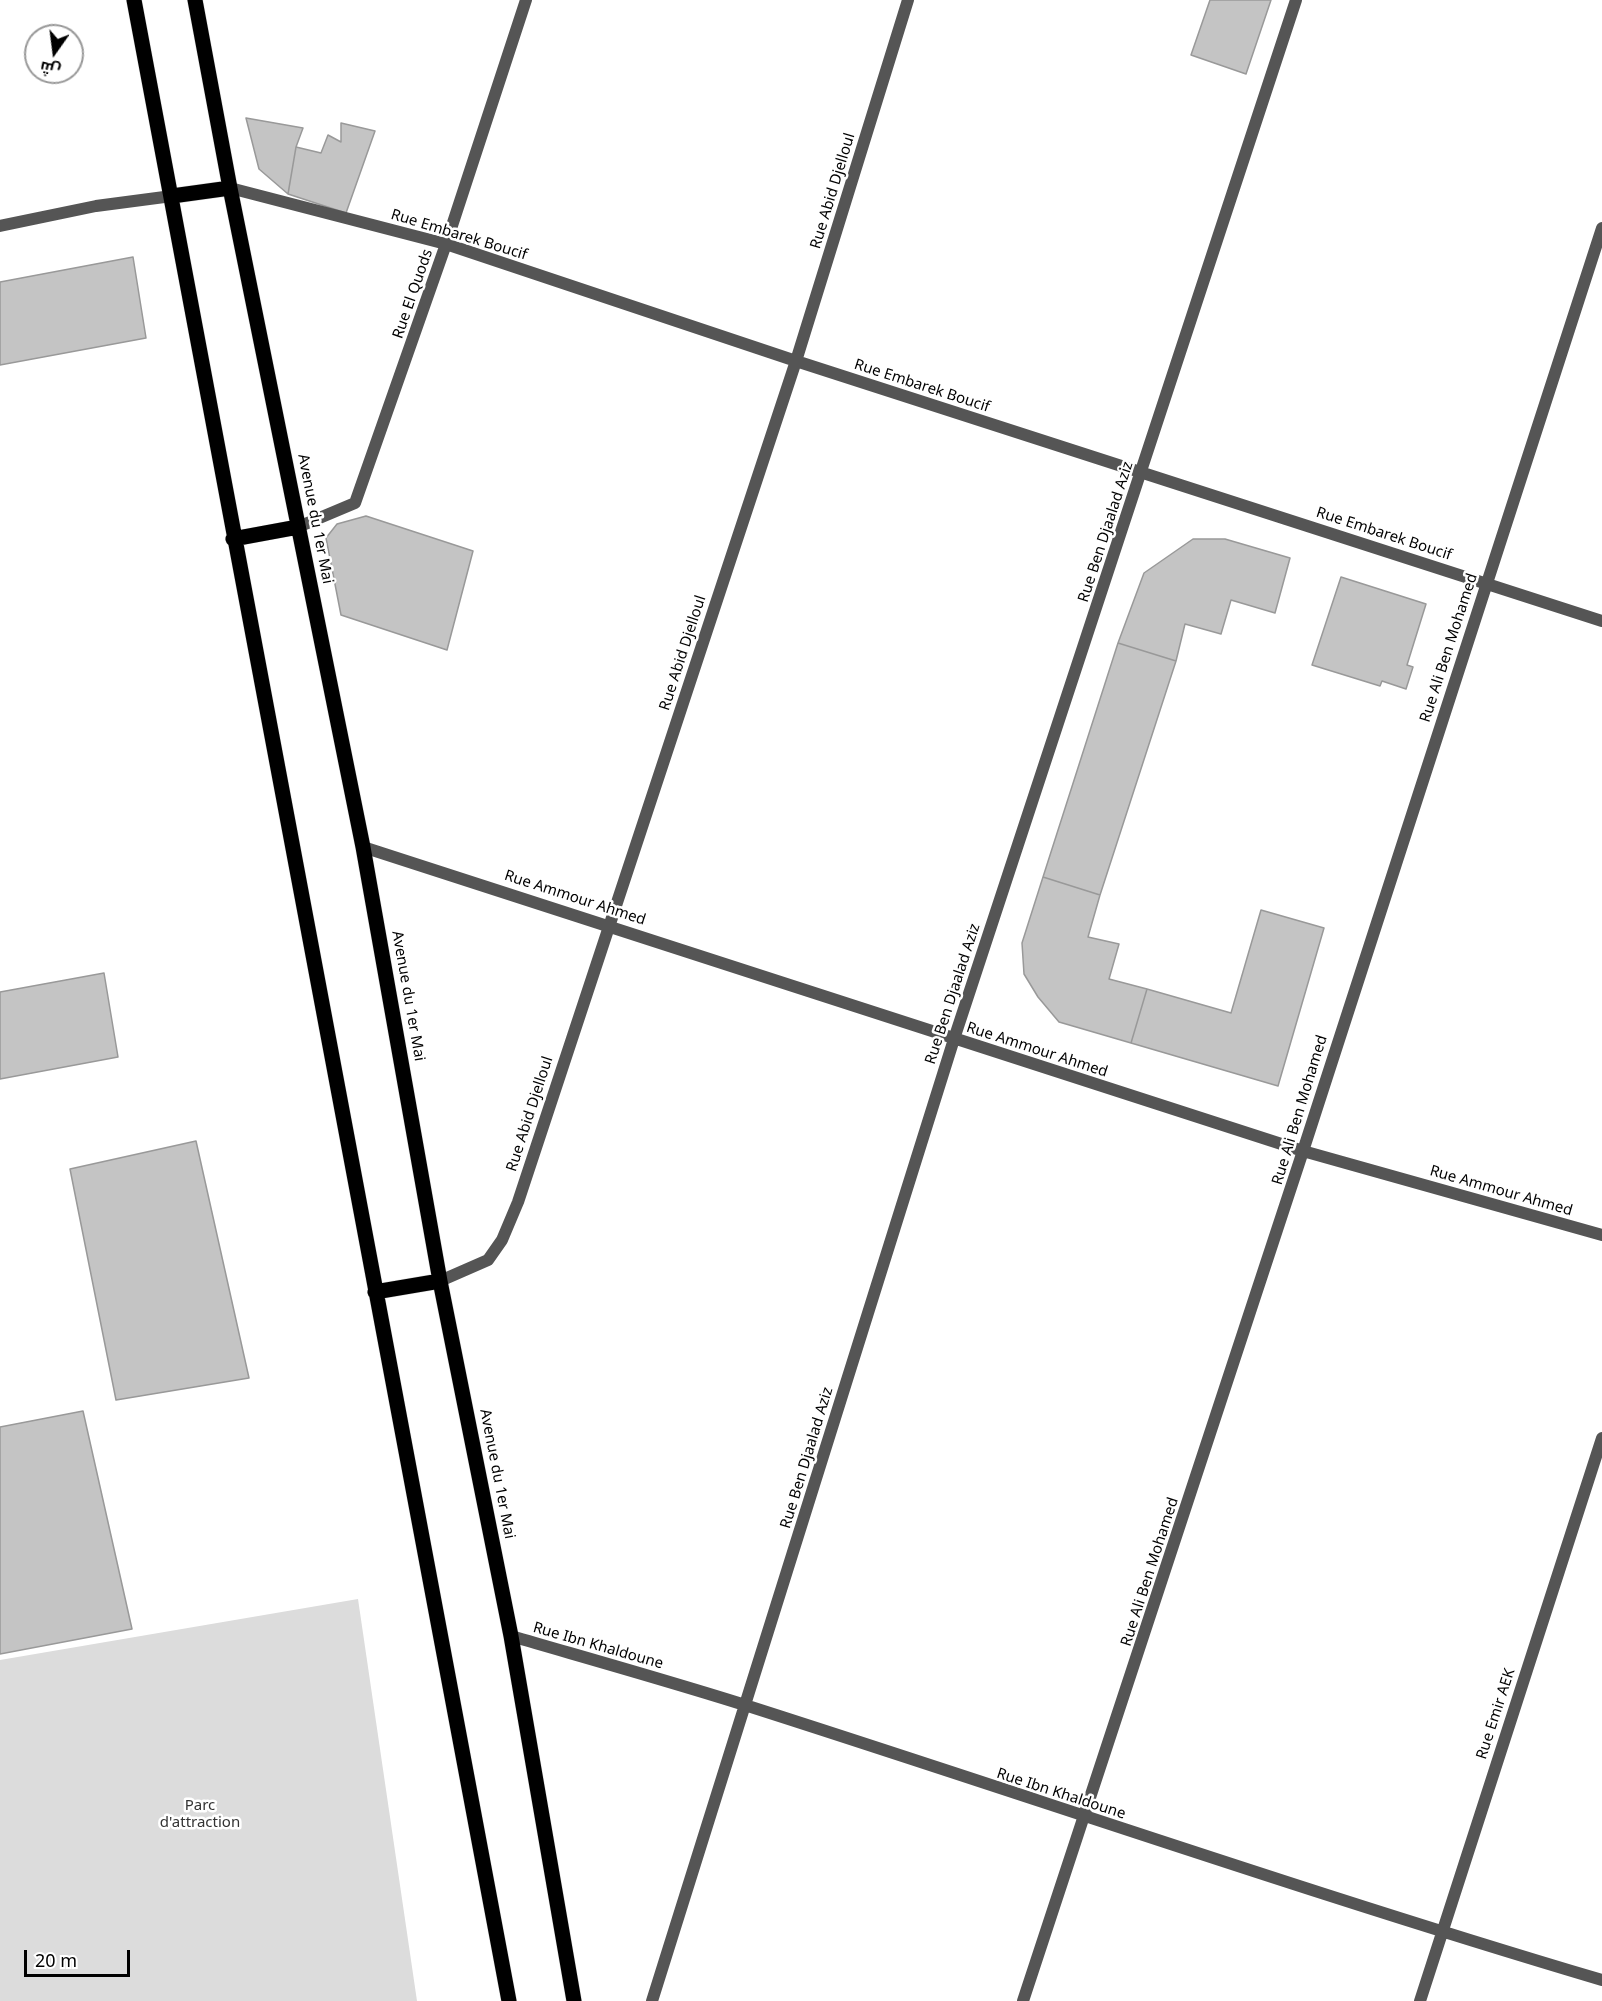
<!DOCTYPE html>
<html>
<head>
<meta charset="utf-8">
<style>
	body { margin:0 }
	#map { position:relative; width:1602px; height:2001px; overflow:hidden; background:#fff; font-family:"Noto Sans",Cairo,sans-serif }
	canvas { display:block }
	.north { position:absolute; left:24px; top:24px; width:60px; height:60px; box-sizing:border-box; background:#fff; border:2px solid #999; border-radius:50%; rotate:194deg; font-size:16px; font-weight:700; line-height:24px; text-align:center; color:#000 }
	.north::after { content:''; display:block; margin:auto; width:21px; height:27px; background:#000; clip-path:polygon(50% 0,100% 100%,50% 72%,0 100%) }
	.scale { position:absolute; left:24px; top:1950px; width:106px; height:27px; box-sizing:border-box; border:3px solid #000; border-top:0; padding-left:8px; font-size:18px; line-height:21px; white-space:nowrap; color:#000; -webkit-text-stroke:4px #fff; paint-order:stroke }
</style>
</head>
<body>
<div id="map">
<canvas width="1602" height="2001"></canvas>
<div class="north">ش</div>
<div class="scale">20 m</div>
</div>
<script>
const c = document.querySelector('canvas').getContext('2d');
c.lineJoin = 'round';
function fill(path, color) {
  c.fillStyle = color;
  c.fill(path, 'evenodd');
}
function strokePath(path, color, width, dash) {
  c.strokeStyle = color;
  c.lineWidth = width;
  c.lineCap = dash ? 'butt' : 'round';
  c.setLineDash(dash || []);
  c.stroke(path);
}
function label(font, color, halo, rows, align = 'center') {
  c.font = font + ' "Noto Sans",sans-serif';
  c.lineWidth = 5;
  c.setLineDash([]);
  c.textBaseline = 'middle';
  c.strokeStyle = halo;
  c.fillStyle = color;
  for (const [text, x, y, turn = 0] of rows) {
    c.save();
    c.translate(x, y);
    c.rotate((+turn || 0) * Math.PI / 180);
    c.textAlign = isNaN(turn) ? turn : align;
    if (halo) c.strokeText(text, 0, 0);
    c.fillText(text, 0, 0);
    c.restore();
  }
}
const green = new Path2D(`
	M358,1599L417,2001H0V1660Z`);
const building = new Path2D(`
	M1210,0H1271L1246,74L1191,55Z
	M246,118L303,128L296,147L288,194L259,169Z
	M341,123L375,131L346,213L288,194L296,147L321,153L328,135L341,142Z
	M133,257L146,338L0,365V282Z
	M366,516L473,551L447,650L341,615L326,538L337,524Z
	M1193,539H1225L1290,558L1275,613L1231,600L1221,634L1185,624L1176,661L1118,643L1144,573Z
	M1341,577L1426,604L1407,665L1413,667L1406,689L1382,681L1380,686L1312,665Z
	M1118,643L1176,661L1100,895L1043,877Z
	M1043,877L1100,895L1088,937L1119,944L1109,979L1147,989L1131,1043L1059,1022L1038,997L1024,974L1022,943Z
	M1261,910L1324,928L1278,1086L1131,1043L1147,989L1231,1013Z
	M104,973L118,1057L0,1079V992Z
	M196,1141L249,1378L116,1400L70,1169Z
	M83,1411L132,1629L0,1654V1427Z`);
const minor = new Path2D(`
	M230,188L446,244L796,361L1602,621
	M0,226L96,206L172,196
	M298,527L355,503L446,244L526,0
	M363,847L1303,1151L1602,1235
	M440,1281L488,1260L502,1240L518,1202L796,361L908,0
	M511,1636C590,1659 669,1681 748,1706C1033,1797 1315,1895 1602,1980
	M652,2001L954,1039L1296,0
	M1023,2001L1303,1151L1602,228
	M1420,2001L1602,1438`);
const primary = new Path2D(`
	M134,0L509,2001
	M195,0L230,188L363,847L440,1281L511,1636L574,2001
	M172,196L230,188
	M233,539L298,527
	M375,1292L440,1281`);
const streetNames = [
	["Rue Abid Djelloul",833,191,-73],
	["Rue Embarek Boucif",459,235,17],
	["Rue El Quods",413,294,-71],
	["Rue Embarek Boucif",922,386,18],
	["Avenue du 1er Mai",315,519,79],
	["Rue Ben Djaalad Aziz",1106,532,-72],
	["Rue Embarek Boucif",1384,534,18],
	["Rue Ali Ben Mohamed",1449,648,-72],
	["Rue Abid Djelloul",683,653,-72],
	["Rue Ammour Ahmed",575,898,18],
	["Rue Ben Djaalad Aziz",953,994,-72],
	["Avenue du 1er Mai",408,996,80],
	["Rue Ammour Ahmed",1037,1050,18],
	["Rue Ali Ben Mohamed",1300,1110,-73],
	["Rue Abid Djelloul",530,1114,-72],
	["Rue Ammour Ahmed",1501,1191,16],
	["Rue Ben Djaalad Aziz",807,1458,-73],
	["Avenue du 1er Mai",497,1474,79],
	["Rue Ali Ben Mohamed",1150,1572,-72],
	["Rue Ibn Khaldoune",598,1646,16],
	["Rue Emir AEK",1496,1714,-72],
	["Rue Ibn Khaldoune",1061,1794,18]
];
const parkNames = [
	["Parc",200,1806],
	["d'attraction",200,1823]
];
fill(green, '#dcdcdc');
fill(building, '#c4c4c4');
strokePath(building, '#999', 1.5);
strokePath(primary, '#dbdbdb', 16);
strokePath(minor, '#555', 12);
strokePath(primary, '#000', 15);
label('15px', '#000', '#fff', streetNames);
label('15px', '#333', '#fff', parkNames);
</script>
</body>
</html>
